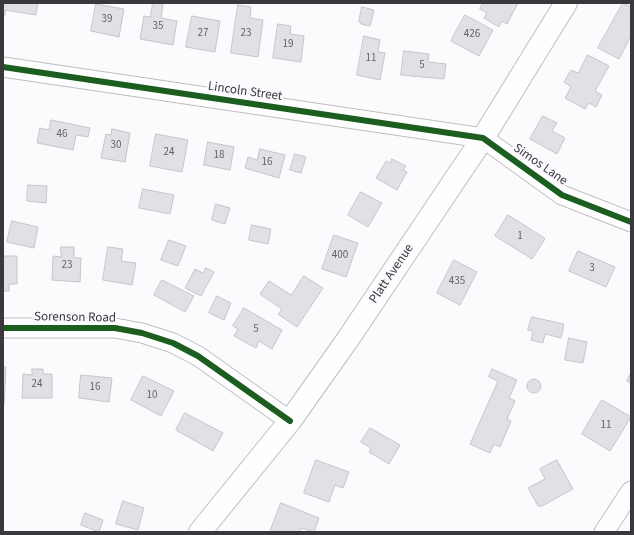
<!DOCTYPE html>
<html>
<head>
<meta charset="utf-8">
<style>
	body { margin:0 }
	#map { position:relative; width:634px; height:535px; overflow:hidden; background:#fbfafc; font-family:"Source Sans 3",sans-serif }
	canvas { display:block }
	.frame { position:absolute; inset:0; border:4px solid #3a383d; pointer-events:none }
</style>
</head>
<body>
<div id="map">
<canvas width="634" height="535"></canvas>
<div class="frame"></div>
</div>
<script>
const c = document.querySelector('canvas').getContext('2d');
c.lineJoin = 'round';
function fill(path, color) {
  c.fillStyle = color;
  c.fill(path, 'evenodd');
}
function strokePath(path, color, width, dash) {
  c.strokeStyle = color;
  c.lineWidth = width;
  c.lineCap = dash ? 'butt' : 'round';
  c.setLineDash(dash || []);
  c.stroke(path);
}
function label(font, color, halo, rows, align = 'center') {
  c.font = font + ' "Source Sans 3",sans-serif';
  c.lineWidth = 4;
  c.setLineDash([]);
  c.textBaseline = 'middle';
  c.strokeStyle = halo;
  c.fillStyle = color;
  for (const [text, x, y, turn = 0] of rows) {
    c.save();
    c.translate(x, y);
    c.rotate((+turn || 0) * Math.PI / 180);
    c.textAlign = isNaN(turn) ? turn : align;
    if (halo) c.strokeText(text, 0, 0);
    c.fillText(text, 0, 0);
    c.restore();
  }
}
const building = new Path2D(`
	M3,3H38L36,15L5,10V15H3Z
	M153,3L163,4L161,18L177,21L173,45L140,39L144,16L150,17Z
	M483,3H518L507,24L502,21L499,27L484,18L487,13L480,9Z
	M623,3L631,7V36L619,59L598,48Z
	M96,4L124,9L119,37L91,31Z
	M238,5L251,7L250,18L263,20L258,57L231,53Z
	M362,7L374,10L370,26L361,24L359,22Z
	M465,15L493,30L479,56L451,41Z
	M192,16L220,21L215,52L186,47Z
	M278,24L291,26L290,34L304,36L301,62L273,58Z
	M364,36L380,40L378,52L385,53L380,80L357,75Z
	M404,51L429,54L428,62L446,64L444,79L401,75Z
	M588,55L609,66L595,91L602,95L596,107L589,103L585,109L565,98L571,87L564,82L571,70L578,73Z
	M543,116L557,123L552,131L565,138L557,154L530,139Z
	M51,120L90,128L88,137L76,135L73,150L37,143L40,128L49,130Z
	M112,129L130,133L125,162L101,158L106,134L111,135Z
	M156,134L188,140L182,172L150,166Z
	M208,142L234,147L230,170L204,165Z
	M260,149L285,155L279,178L245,168L248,157L257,160Z
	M295,154L306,157L301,173L290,170Z
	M392,159L406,166L403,170L407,172L397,190L376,178L386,161L390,163Z
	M28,185L47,186L46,203L27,201Z
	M143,189L174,195L170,214L139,208Z
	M361,192L382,203L368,227L348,215Z
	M216,204L230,208L225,224L212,220Z
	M508,215L543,237L545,239L532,259L495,236Z
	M12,221L38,227L34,248L7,242Z
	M252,225L271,229L268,244L249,240Z
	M334,235L358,243L346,277L322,269Z
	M169,240L186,246L178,266L161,260Z
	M61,247H74V258H81L80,282L52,280L53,256L61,257Z
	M108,247L123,249L121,261L136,263L132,285L103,280Z
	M578,251L615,267L606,287L569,271Z
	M3,256H17V284H9V291H3Z
	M454,260L477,272L460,305L437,293Z
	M206,268L214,272L201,296L185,288L195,269L203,273Z
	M304,276L323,288L297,327L278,314L282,309L260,294L269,281L291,295Z
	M162,280L194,296L185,312L154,295Z
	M217,296L231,303L224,320L209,313Z
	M244,308L282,330L272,349L259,341L256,348L234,336L238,329L233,326Z
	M532,317L564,324L561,338L545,334L543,343L531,340L533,331L528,330Z
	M569,338L587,342L583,363L565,360Z
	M3,367H6L4,405H3Z
	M32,369H43V374H52V398H22L23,374L32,375Z
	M492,369L517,380L509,398L515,401L507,419L511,421L500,447L494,444L490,453L470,444L498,381L489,377Z
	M631,373V383L627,381Z
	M81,375L112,378L109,402L79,398Z
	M143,376L174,391L161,416L131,400Z
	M527 386a7 7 0 1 1 14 0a7 7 0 1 1-14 0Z
	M602,400L631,417L610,451L582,434Z
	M185,413L223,433L213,451L176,430Z
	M370,428L400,445L389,464L369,452L371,448L361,442Z
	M316,460L349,472L343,488L335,485L329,502L304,493Z
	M557,460L573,489L542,506H538L528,488L545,479L540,469Z
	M123,501L144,508L138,530L116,524Z
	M281,503L319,518L314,532L301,528L300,532H270Z
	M85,513L103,520L99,532L81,525Z`);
const street = new Path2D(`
	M3,67L483,138L562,195L631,222
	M3,328H115L142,333L173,343L198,356L290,421
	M604,532L631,491`);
const secondary = new Path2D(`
	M200,532L290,421L348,339L483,138L566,3`);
const cycleway = new Path2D(`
	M3,67L483,138L562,195L631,222
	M3,328H115L142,333L173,343L198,356L290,421`);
const numberNames = [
	["39",107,20],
	["35",158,27],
	["27",203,34],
	["23",246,34],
	["426",472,35],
	["19",288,45],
	["11",371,59],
	["5",422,66],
	["46",62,135],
	["30",116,146],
	["24",169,153],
	["18",219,156],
	["16",267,163],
	["1",520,237],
	["400",340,256],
	["23",67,266],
	["3",592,269],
	["435",457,282],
	["5",256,330],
	["24",37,385],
	["16",95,388],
	["10",152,396],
	["11",606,426]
];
const streetNames = [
	["Lincoln Street",245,92,8],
	["Simos Lane",540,165,35],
	["Platt Avenue",392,274,-56],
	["Sorenson Road",75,318,1]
];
fill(building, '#e3dfe6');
strokePath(building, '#c7c5c8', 1);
strokePath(street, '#c0bec1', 21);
strokePath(secondary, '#c0bec1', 24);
strokePath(street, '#fefeff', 19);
strokePath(secondary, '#fefeff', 22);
strokePath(cycleway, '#1b5e20', 6);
label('11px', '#646267', null, numberNames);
label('13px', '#3a383d', '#fbf9fd', streetNames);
</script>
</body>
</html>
